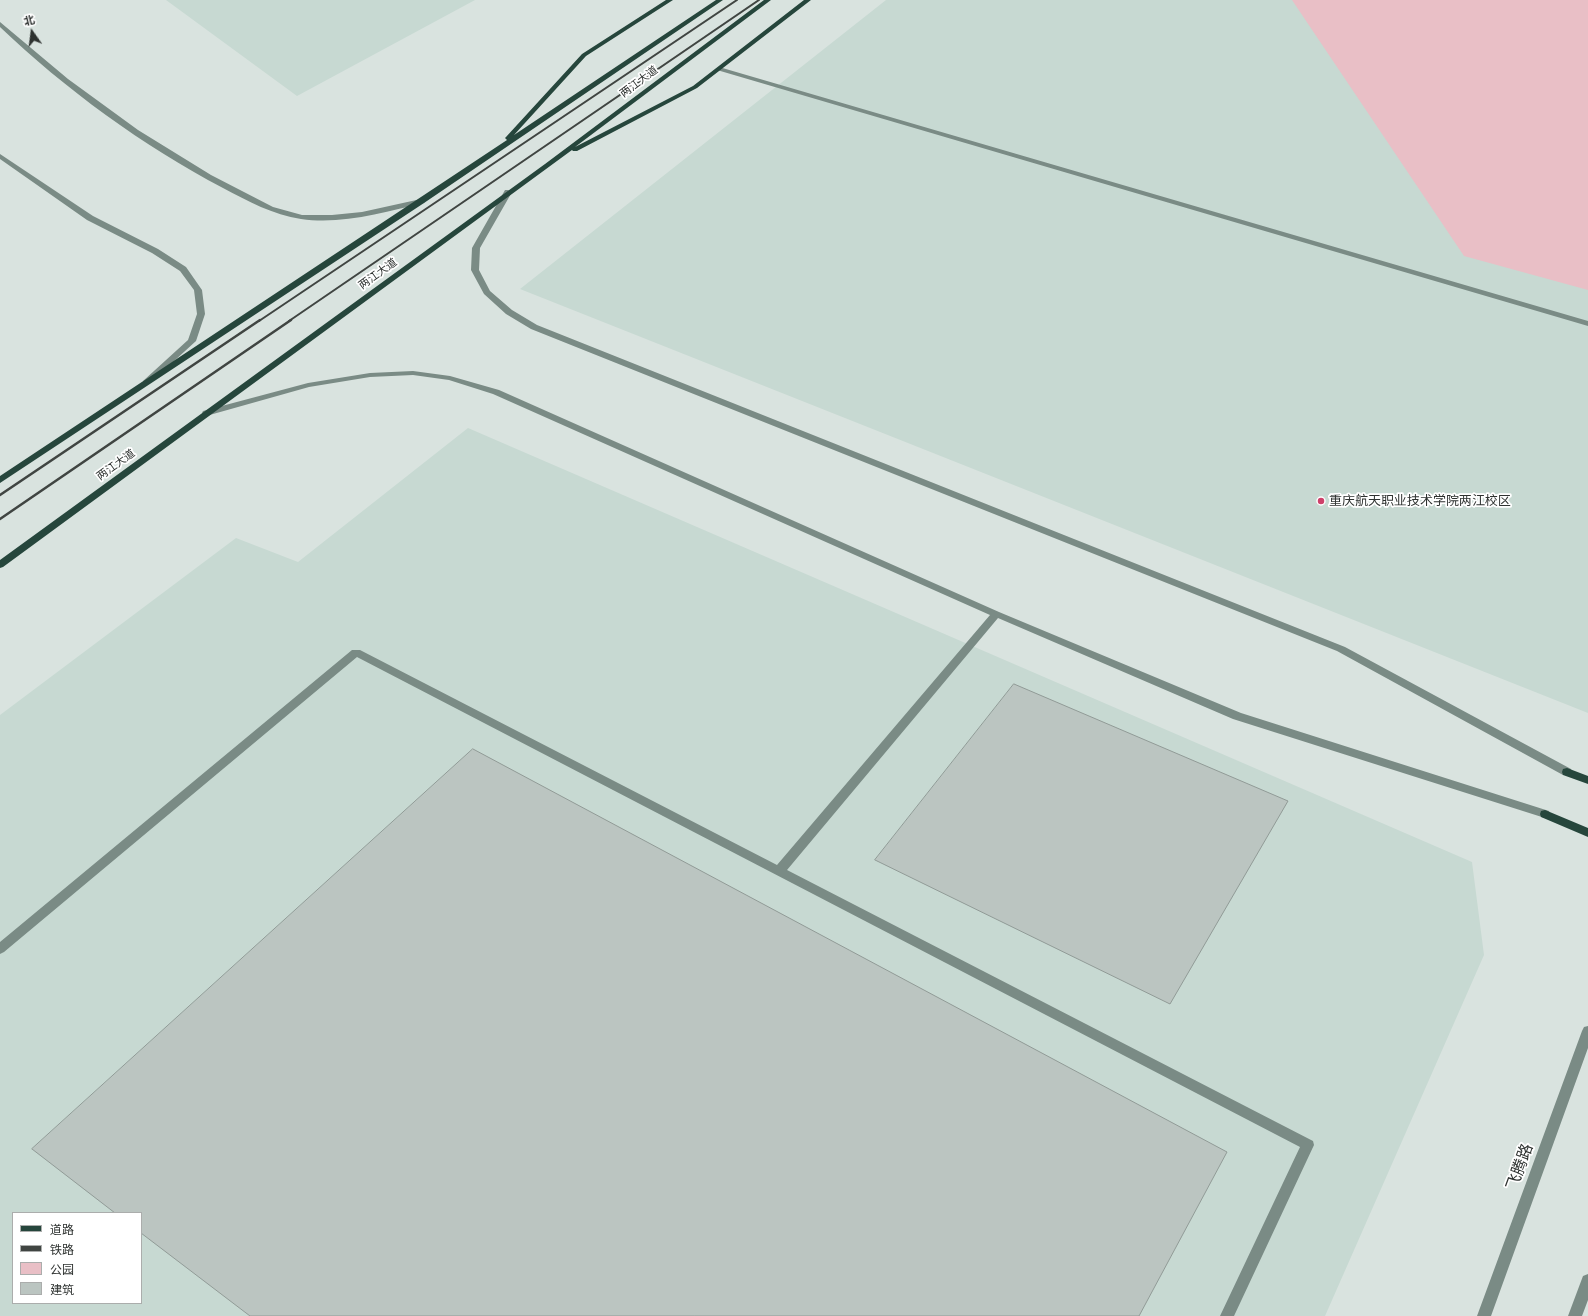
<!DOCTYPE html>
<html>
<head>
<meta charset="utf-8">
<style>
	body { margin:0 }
	#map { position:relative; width:1588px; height:1316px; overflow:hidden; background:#d9e3df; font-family:Cabin,"Noto Sans SC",sans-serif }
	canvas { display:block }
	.legend { position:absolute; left:12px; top:1212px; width:130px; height:92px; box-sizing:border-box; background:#fff; border:1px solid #abadac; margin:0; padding:5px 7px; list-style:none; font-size:12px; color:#2e3230 }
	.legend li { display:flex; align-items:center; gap:8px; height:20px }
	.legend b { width:20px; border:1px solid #abadac }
	.north { position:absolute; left:12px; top:12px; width:40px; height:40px; -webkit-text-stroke:3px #fff; paint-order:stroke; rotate:346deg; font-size:11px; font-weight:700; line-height:16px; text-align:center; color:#2e3230 }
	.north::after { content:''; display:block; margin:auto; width:14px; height:18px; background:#2e3230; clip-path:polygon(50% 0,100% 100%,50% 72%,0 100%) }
</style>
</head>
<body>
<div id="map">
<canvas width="1588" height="1316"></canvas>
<ul class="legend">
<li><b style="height:5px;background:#26463c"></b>道路</li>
<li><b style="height:5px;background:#404542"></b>铁路</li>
<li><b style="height:11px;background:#e9bfc6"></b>公园</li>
<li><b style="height:11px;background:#bbc5c1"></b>建筑</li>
</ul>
<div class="north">北</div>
</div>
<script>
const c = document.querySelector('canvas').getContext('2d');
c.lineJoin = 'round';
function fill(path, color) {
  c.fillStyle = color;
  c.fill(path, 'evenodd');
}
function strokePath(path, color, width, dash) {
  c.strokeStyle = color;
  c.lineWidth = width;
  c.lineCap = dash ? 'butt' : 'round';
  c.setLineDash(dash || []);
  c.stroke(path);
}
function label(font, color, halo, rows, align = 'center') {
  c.font = font + ' Cabin,"Noto Sans SC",sans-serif';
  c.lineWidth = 3.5;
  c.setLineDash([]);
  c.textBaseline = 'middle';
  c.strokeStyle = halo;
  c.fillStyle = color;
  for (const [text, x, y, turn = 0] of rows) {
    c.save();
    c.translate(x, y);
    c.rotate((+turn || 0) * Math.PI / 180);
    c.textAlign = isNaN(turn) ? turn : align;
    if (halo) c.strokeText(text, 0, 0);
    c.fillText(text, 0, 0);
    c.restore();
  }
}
const built = new Path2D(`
	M166,0H475L297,96Z
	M886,0H1588V713L520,289Z
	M468,428L1472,862L1484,955L1325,1316H0V715L236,538L298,562ZM13,1213H141V1303H13Z`);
const green = new Path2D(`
	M1292,0H1588V290L1464,256Z`);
const building = new Path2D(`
	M1014,684L1288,801L1170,1004L875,860Z
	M473,749L1227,1152L1139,1316H250L141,1233V1213H115L32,1149Z`);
const minor = new Path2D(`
	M0,22L68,79L138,130L211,175L273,207L302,215H332L362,212L421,199L425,201L424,203C385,212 342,225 301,219C273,215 248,201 223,188C143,146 65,89 0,27Z
	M719,67L1588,321V326L717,70L716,69Z
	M0,154L93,216L158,249L186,267L202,290L205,314L196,341L150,383H144L143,381L188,340L197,314L194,290L180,271L152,253L87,220L0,159Z
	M505,190H508L512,192L480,248L479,270L490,291L512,310L537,325L1345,647L1571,769L1572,772L1571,775H1563L1337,651L531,329L506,314L484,294L471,270L472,248Z
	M413,371L450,376L499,390L999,612L1241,713L1549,811L1550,814L1549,817L1545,818L1233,719L998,618L787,870L1313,1141L1314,1145L1234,1316H1220L1300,1147L357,657L4,952L0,954V942L352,650H360L777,865L990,615L493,394L449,380L413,375L370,377L309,387L206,416L202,413L203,411L308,383L370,373Z
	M1588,1026V1048L1491,1316H1477L1582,1031L1584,1027Z
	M1588,1274V1300L1582,1316H1568L1583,1276Z`);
const major = new Path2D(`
	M666,0H673L586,56L514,135L716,0H723L424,203L0,483V476L507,140L505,138L506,137L582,54Z
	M764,0H771L575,147L693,86L804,0H811L697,88L577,151H573L572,150L3,567L0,568V560L545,164Z
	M1567,768L1588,776V784L1563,775L1562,772L1563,769Z
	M1545,810L1588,828V837L1541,817L1540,814L1541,811Z`);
const railFar1 = new Path2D(`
	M259,321L737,0
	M289,321L759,0`);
const rail = new Path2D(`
	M0,495L260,320
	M0,519L291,320`);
const markers = [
	[1321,501,4,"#ce406a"]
];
const farStreetnames = [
	["两江大道",639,82,-37],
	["两江大道",378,274,-36],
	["两江大道",116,465,-36]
];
const poiNames = [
	["重庆航天职业技术学院两江校区",1329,501]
];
const nearStreetnames = [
	["飞腾路",1520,1167,-70]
];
fill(built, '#c7d9d2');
fill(green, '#e9bfc6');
fill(building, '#bbc5c1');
strokePath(building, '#919b97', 1);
fill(minor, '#7a8b85');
fill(major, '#26463c');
strokePath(railFar1, '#404542', 2);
strokePath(rail, '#404542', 2.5);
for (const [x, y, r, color] of markers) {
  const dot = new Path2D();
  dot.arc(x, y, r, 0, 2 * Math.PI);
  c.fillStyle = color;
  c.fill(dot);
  strokePath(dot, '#fff', 1.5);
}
label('11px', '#2e3230', '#fff', farStreetnames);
label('13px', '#2e3230', '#fff', poiNames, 'left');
label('16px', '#2e3230', '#fff', nearStreetnames);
</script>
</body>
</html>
